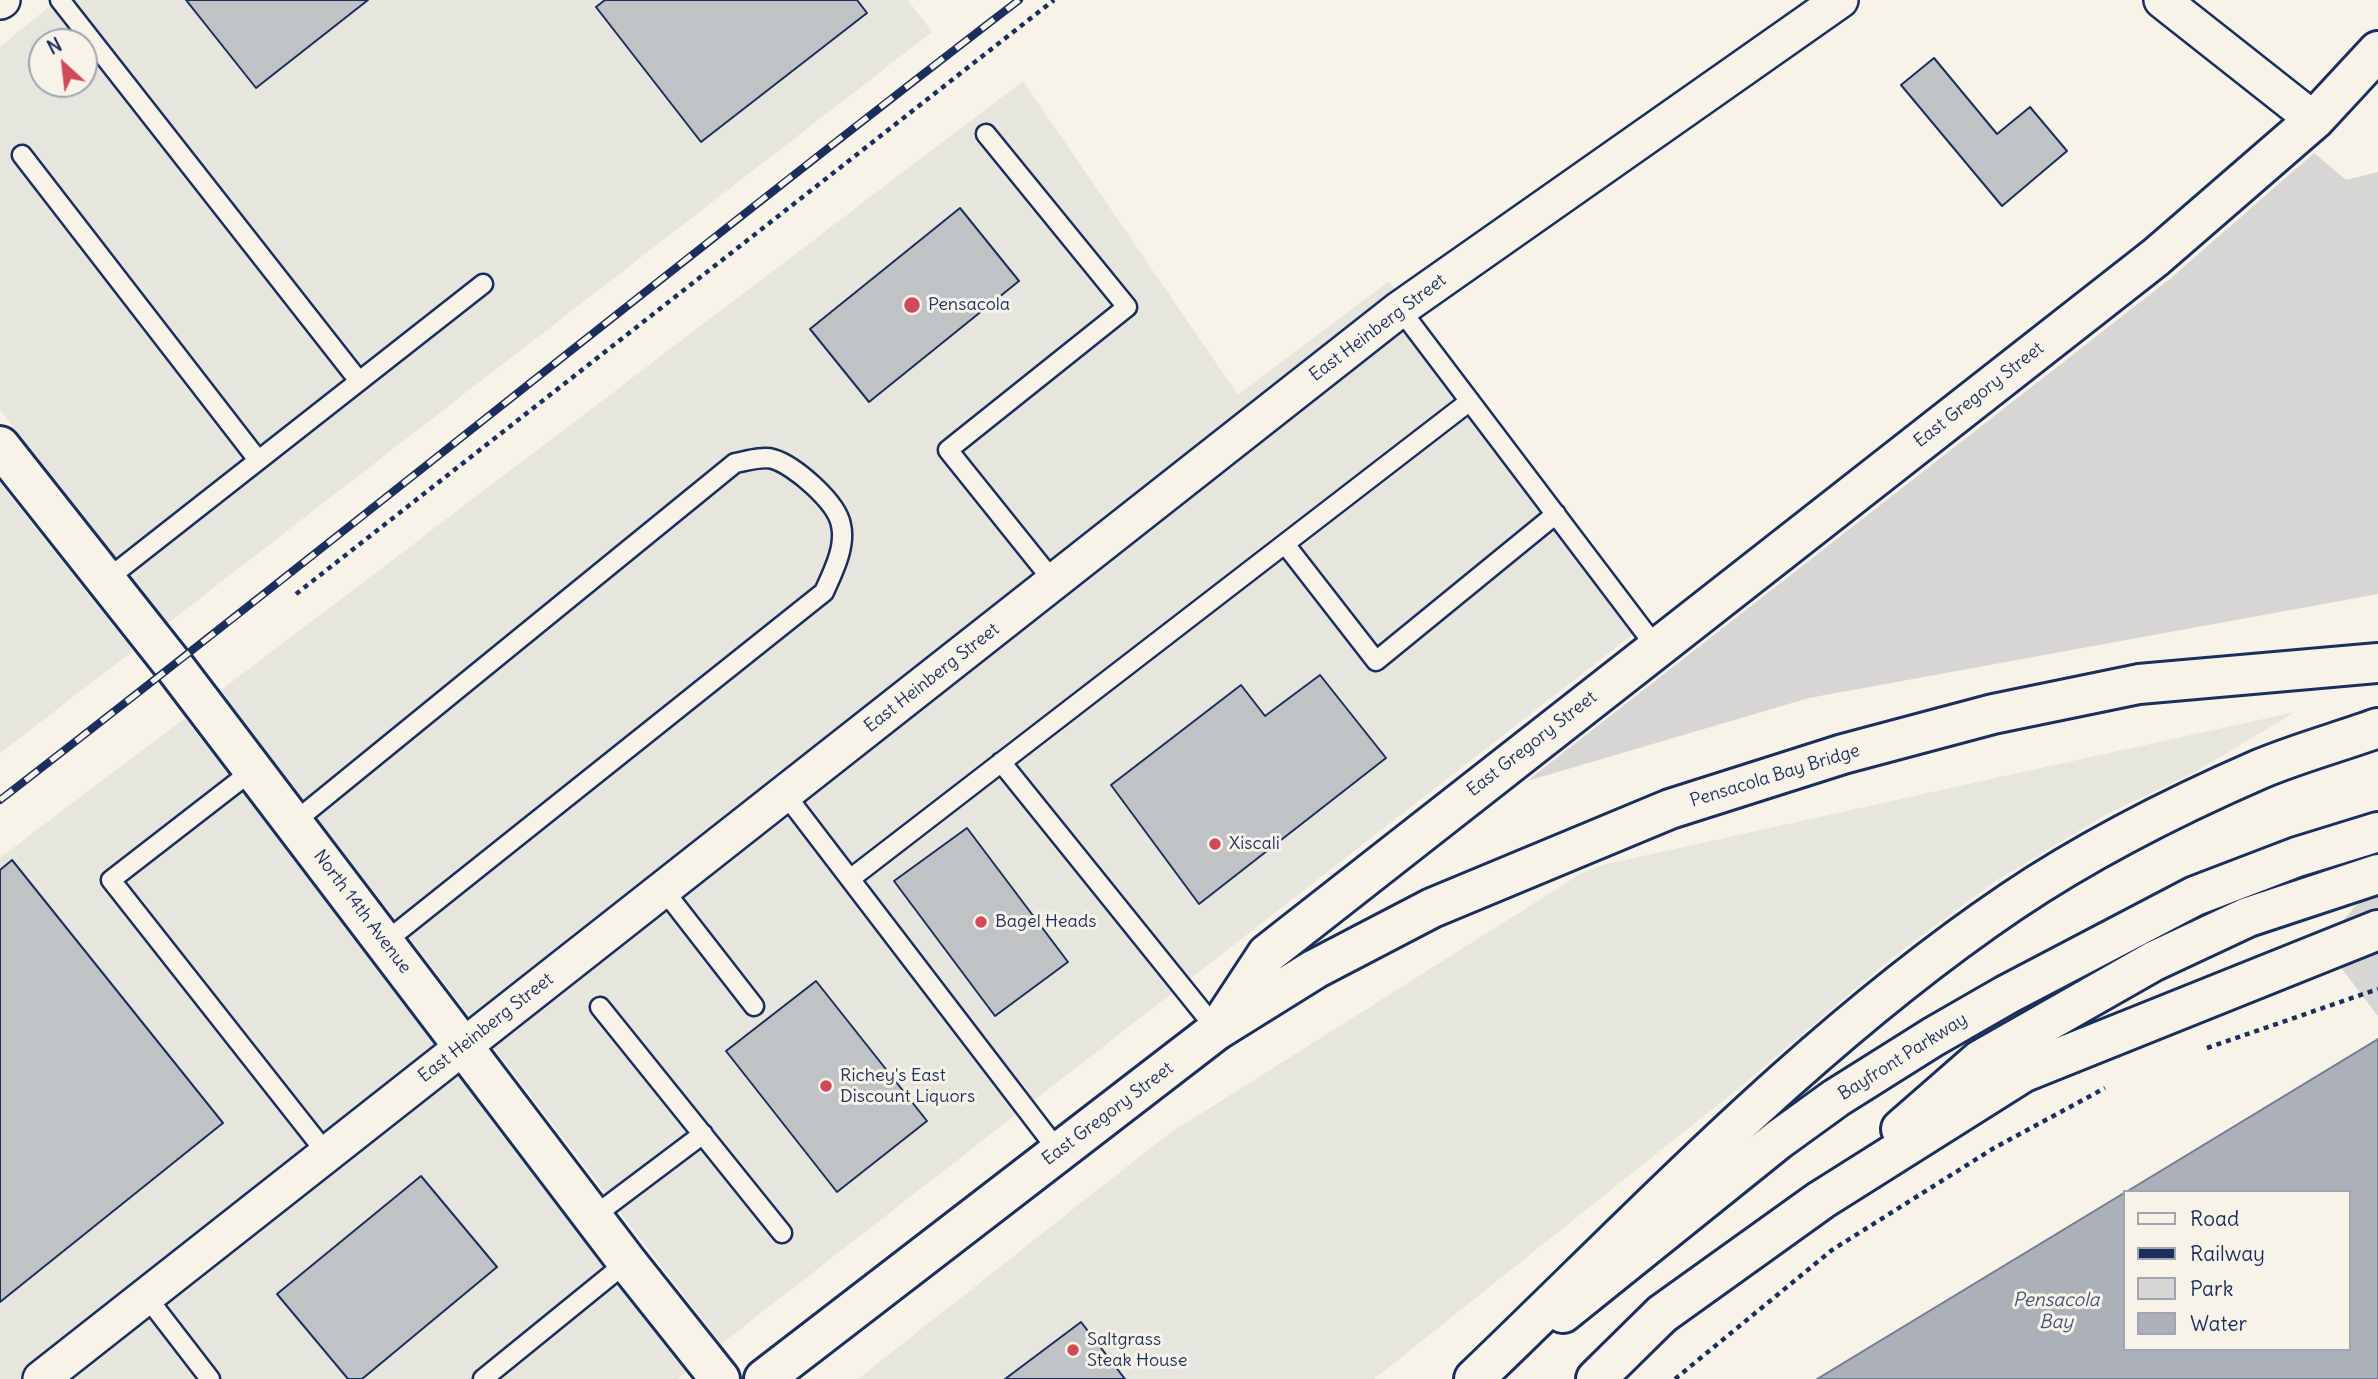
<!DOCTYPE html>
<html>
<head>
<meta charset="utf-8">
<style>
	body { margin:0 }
	#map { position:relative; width:2378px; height:1379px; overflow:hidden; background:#f7f3e8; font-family:Delius,sans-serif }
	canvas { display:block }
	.legend { position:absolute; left:2123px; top:1190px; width:228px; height:161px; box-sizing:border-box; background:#f7f3e8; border:2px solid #9fa5b1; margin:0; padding:9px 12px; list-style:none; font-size:21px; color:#1b2f5e }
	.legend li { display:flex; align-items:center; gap:14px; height:35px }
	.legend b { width:35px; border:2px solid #9fa5b1 }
	.north { position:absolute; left:28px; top:28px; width:70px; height:70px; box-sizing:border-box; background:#f7f3e8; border:2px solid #9fa5b1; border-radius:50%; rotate:333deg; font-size:19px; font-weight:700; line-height:28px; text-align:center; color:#1b2f5e }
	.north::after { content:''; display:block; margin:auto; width:24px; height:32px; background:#d1495b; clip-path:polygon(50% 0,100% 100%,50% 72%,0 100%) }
</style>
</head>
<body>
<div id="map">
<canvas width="2378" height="1379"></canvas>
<ul class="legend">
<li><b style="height:9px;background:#f7f3e8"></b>Road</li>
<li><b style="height:9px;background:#1b2f5e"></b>Railway</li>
<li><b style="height:19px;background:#d7d6d4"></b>Park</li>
<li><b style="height:19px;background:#acb0b9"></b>Water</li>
</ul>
<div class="north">N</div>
</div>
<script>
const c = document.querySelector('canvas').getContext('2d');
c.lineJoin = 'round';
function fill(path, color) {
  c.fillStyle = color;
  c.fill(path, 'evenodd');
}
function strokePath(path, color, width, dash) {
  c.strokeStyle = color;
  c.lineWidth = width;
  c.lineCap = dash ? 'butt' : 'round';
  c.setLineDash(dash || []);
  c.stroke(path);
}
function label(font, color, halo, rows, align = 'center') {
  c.font = font + ' Delius,sans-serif';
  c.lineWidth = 6;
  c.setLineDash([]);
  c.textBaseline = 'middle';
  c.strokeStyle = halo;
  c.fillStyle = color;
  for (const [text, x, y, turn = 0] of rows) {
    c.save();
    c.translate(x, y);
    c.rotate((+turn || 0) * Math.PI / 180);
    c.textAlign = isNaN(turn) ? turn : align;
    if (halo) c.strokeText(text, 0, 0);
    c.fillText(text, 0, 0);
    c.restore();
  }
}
const built = new Path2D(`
	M57,0H908L932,32L168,623L0,410V47ZM42,42H84V84H42Z
	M1023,81L1238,395L1389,281L1650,621L721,1344L220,691Z
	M0,483L133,651L0,753Z
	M2295,712L2195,772L2107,814L1997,880L1893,957L1739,1088L1374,1379H858L1167,1135L1582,873L1602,865Z
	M185,718L686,1372L677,1379H0V858Z`);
const green = new Path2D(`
	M2314,153L2346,180L2378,172V594L1809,698L1527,781L2171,278Z
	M2378,889V1016L2322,943L2367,894Z`);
const water = new Path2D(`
	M2378,1039V1379H1817L2124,1193V1349H2348V1192H2126Z`);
const building = new Path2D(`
	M186,0H368L256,88Z
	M605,0H857L867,13L701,142L596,7Z
	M1934,58L1997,134L2030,107L2067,151L2002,206L1901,85Z
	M960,208L1019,281L869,402L810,329Z
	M1320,675L1386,758L1199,904L1111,785L1241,685L1265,716Z
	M967,828L1068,962L995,1016L894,881Z
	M12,860L223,1123L0,1302V870Z
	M816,981L927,1121L837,1192L726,1051Z
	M421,1176L497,1267L362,1379H348L277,1294Z
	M1081,1322L1125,1379H1005Z`);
const path = new Path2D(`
	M296,594L1054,0
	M2207,1048L2378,989
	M1675,1379L1832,1250L1994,1148L2105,1088`);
const service = new Path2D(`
	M60,0L359,381
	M986,134L1127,307L948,450L1054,582
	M22,155L258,460
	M1400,309L1656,647
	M1285,544L1376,661L1556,514
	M106,580L483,284
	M1001,762L1217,1030
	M253,770L111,880L327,1154
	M785,794L1059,1152
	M293,823L735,463C746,461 763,456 773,459C794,465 837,502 841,525C846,547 833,572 824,592L385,942
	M850,879L1470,401
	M663,889L754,1006
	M600,1007L782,1233
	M594,1216L703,1134
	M146,1296L210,1379
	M483,1379L627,1262`);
const minor = new Path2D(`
	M2162,0L2314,120
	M0,1L2,0
	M41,1379L1400,309L1840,0`);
const tertiary = new Path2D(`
	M0,446L174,666L627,1262L720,1379
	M1217,1030L1267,954L2156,257L2314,120L2378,51`);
const secondary = new Path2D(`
	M1563,1313L1778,1140L1836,1098L1933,1037L2006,995L2195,896L2297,857L2378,832`);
const trunk = new Path2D(`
	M1901,1129L1980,1060L2154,961L2248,917L2378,874
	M764,1379L1217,1030L1315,969L1432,908L1670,809L1843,754L1993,714L2139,684L2378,663
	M1474,1379C1646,1214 1813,1036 2011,902C2088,850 2175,806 2260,769C2298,753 2339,742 2378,728
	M1596,1379L1662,1314L1821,1200L2024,1072L2378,930`);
const rail = new Path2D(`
	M0,800C342,536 676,263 1019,0`);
const markers = [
	[912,305,9,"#d1495b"],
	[1215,844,7,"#d1495b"],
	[981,922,7,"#d1495b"],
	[826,1086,7,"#d1495b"],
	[1073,1350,7,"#d1495b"]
];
const poiNames = [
	["Pensacola",928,305],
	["Xiscali",1229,844],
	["Bagel Heads",995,922],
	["Richey's East",840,1076],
	["Discount Liquors",840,1097],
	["Saltgrass",1087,1340],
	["Steak House",1087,1361]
];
const streetNames = [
	["East Heinberg Street",1378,328,-37],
	["East Gregory Street",1979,395,-38],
	["East Heinberg Street",932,678,-38],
	["East Gregory Street",1532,744,-38],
	["Pensacola Bay Bridge",1775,776,-17],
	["North 14th Avenue",362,912,53],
	["East Heinberg Street",486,1028,-38],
	["Bayfront Parkway",1903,1057,-32],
	["East Gregory Street",1108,1114,-37]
];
const waterNames = [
	["Pensacola",2056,1301],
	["Bay",2056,1323]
];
fill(built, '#e6e5de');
fill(green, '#d7d6d4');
fill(water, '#acb0b9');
strokePath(water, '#727c95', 2);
fill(building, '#c0c3c5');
strokePath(building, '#1b2f5e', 2);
strokePath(service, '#1b2f5e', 23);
strokePath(minor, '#1b2f5e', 40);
strokePath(tertiary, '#1b2f5e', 44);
strokePath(secondary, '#1b2f5e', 44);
strokePath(trunk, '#1b2f5e', 44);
strokePath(path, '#1b2f5e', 4.5, [5, 5]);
strokePath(service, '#f7f3e8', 18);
strokePath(minor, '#f7f3e8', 35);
strokePath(tertiary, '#f7f3e8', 38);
strokePath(secondary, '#f7f3e8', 38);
strokePath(trunk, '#f7f3e8', 38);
strokePath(rail, '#1b2f5e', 8);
strokePath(rail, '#f7f3e8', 5, [16]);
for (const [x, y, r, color] of markers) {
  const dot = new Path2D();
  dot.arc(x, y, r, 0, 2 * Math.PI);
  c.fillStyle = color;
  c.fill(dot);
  strokePath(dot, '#f7f3e8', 2.5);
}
label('18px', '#1b2f5e', '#f7f3e8', poiNames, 'left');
label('18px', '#1b2f5e', '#f7f3e8', streetNames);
label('italic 19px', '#465679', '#f7f3e8', waterNames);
</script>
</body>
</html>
